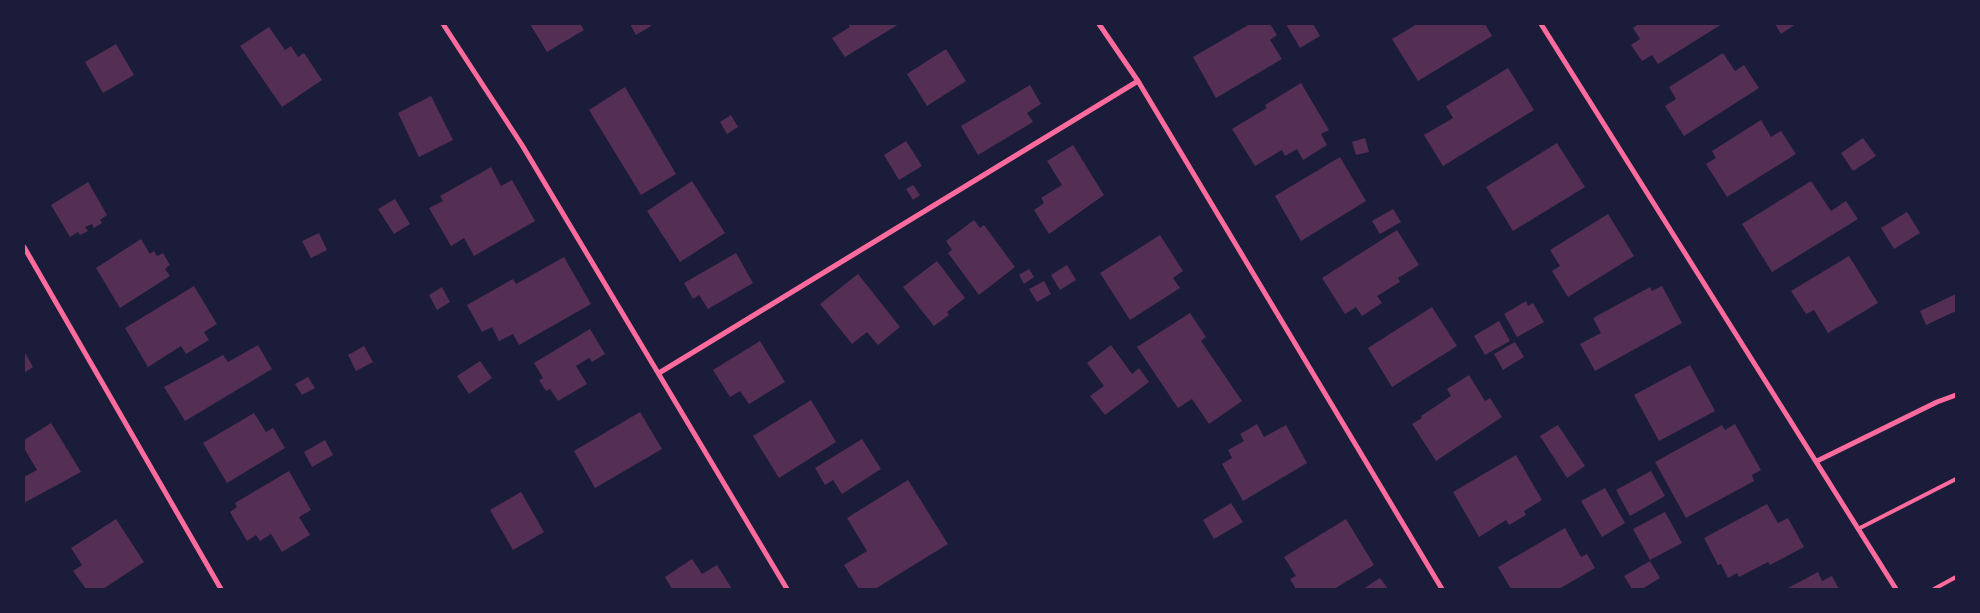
<!DOCTYPE html>
<html>
<head>
<meta charset="utf-8">
<style>
	body { margin:0 }
	#map { position:relative; width:1980px; height:613px; overflow:hidden; background:#1b1b3a; font-family:"Noto Sans",sans-serif }
	canvas { display:block }
	.frame { position:absolute; inset:0; border:25px solid #1b1b3a; pointer-events:none }
</style>
</head>
<body>
<div id="map">
<canvas width="1980" height="613"></canvas>
<div class="frame"></div>
</div>
<script>
const c = document.querySelector('canvas').getContext('2d');
c.lineJoin = 'round';
function fill(path, color) {
  c.fillStyle = color;
  c.fill(path, 'evenodd');
}
function strokePath(path, color, width, dash) {
  c.strokeStyle = color;
  c.lineWidth = width;
  c.lineCap = dash ? 'butt' : 'round';
  c.setLineDash(dash || []);
  c.stroke(path);
}
const building = new Path2D(`
	M530,24H580L584,30L547,52Z
	M630,24H650L651,26L636,35Z
	M848,24H899L845,57L832,38L850,27Z
	M1250,24H1270L1277,35L1270,40L1282,59L1216,98L1193,57Z
	M1286,24H1313L1320,36L1300,48Z
	M1417,24H1485L1492,36L1418,81L1392,39Z
	M1639,24H1722L1658,64L1652,55L1642,61L1631,45L1640,39L1633,28Z
	M1775,24H1796L1781,34Z
	M269,27L285,50L291,46L298,57L304,53L322,80L282,107L240,46Z
	M116,44L134,75L103,93L85,62Z
	M946,49L966,81L927,106L907,74Z
	M1723,53L1735,71L1744,65L1759,88L1684,136L1665,106L1676,99L1669,87Z
	M1508,68L1534,110L1443,166L1424,135L1453,118L1446,106Z
	M1301,83L1329,130L1321,134L1327,145L1303,160L1297,149L1285,156L1282,150L1255,166L1232,129L1267,108L1265,105Z
	M1030,85L1041,104L1027,113L1033,122L978,155L961,126Z
	M625,87L676,174L641,195L589,110Z
	M431,96L453,140L419,157L398,113Z
	M731,115L738,127L727,134L720,122Z
	M1761,120L1771,137L1781,131L1796,154L1727,197L1706,164L1716,158L1712,151Z
	M1365,138L1369,152L1356,155L1352,142Z
	M1863,138L1876,156L1853,171L1841,153Z
	M906,141L922,166L899,180L884,155Z
	M1557,143L1585,187L1513,231L1486,187Z
	M1073,145L1104,195L1049,234L1034,210L1044,203L1041,198L1062,185L1047,161Z
	M1340,157L1366,201L1301,241L1275,196Z
	M491,167L501,186L512,180L535,221L474,256L464,238L451,246L429,208L443,201L440,196Z
	M692,181L725,233L680,262L647,211Z
	M1811,181L1831,211L1846,201L1858,219L1772,272L1742,224Z
	M88,182L107,215L100,220L102,223L94,228L92,224L85,227L88,231L80,235L78,232L70,237L51,205Z
	M913,185L920,195L913,200L906,189Z
	M395,199L410,224L394,234L378,209Z
	M1393,209L1401,222L1380,234L1372,221Z
	M1907,212L1920,233L1894,249L1881,228Z
	M1608,214L1634,256L1568,297L1552,271L1560,266L1550,250Z
	M974,220L980,228L984,225L1015,267L979,295L948,253L952,250L946,241Z
	M1397,230L1419,265L1398,278L1400,282L1377,296L1382,303L1362,316L1356,307L1345,314L1322,278Z
	M319,233L327,250L311,258L302,241Z
	M1160,235L1183,271L1173,278L1180,288L1130,320L1100,273Z
	M141,239L150,254L154,251L157,256L163,253L170,265L165,269L170,276L120,308L96,268Z
	M736,253L753,283L708,309L699,295L693,299L684,283Z
	M1849,256L1878,303L1828,333L1814,310L1806,314L1791,291Z
	M564,257L591,304L519,345L513,334L499,341L492,327L482,332L467,305L513,279L516,284Z
	M937,261L965,298L947,312L949,315L934,326L903,287Z
	M1067,265L1076,280L1060,290L1051,275Z
	M1029,269L1034,277L1024,284L1019,275Z
	M858,274L900,327L878,345L867,332L852,344L820,304Z
	M1044,281L1051,294L1037,302L1029,289Z
	M194,286L217,324L204,332L209,340L186,354L181,346L148,367L125,328Z
	M1662,286L1682,323L1595,371L1580,344L1601,333L1593,318L1650,287L1652,291Z
	M442,287L450,302L437,310L429,295Z
	M1956,294V311L1926,325L1920,311Z
	M1526,301L1528,306L1533,303L1544,322L1517,337L1504,314Z
	M1432,307L1457,346L1392,387L1368,348Z
	M1190,313L1206,337L1201,341L1242,401L1209,424L1192,399L1178,408L1137,347Z
	M1499,321L1510,341L1485,355L1474,336Z
	M590,329L605,354L592,362L589,358L576,366L587,384L558,401L550,389L546,391L539,380L543,378L534,363Z
	M760,341L785,382L749,404L740,391L730,397L713,370Z
	M1515,342L1524,357L1503,370L1494,354Z
	M258,345L272,369L185,421L164,387L223,355L228,362Z
	M1111,345L1132,374L1139,368L1149,382L1105,415L1090,396L1104,386L1087,363Z
	M364,346L373,362L356,371L348,355Z
	M24,351L33,367L24,373Z
	M480,361L492,378L469,394L457,376Z
	M1690,365L1715,411L1659,441L1634,395Z
	M1469,375L1485,401L1490,398L1502,417L1436,461L1412,424L1422,418L1421,416L1451,396L1447,389Z
	M308,377L315,388L302,395L295,384Z
	M811,400L836,442L779,478L753,436Z
	M640,412L662,449L595,488L574,451Z
	M254,413L266,432L273,428L285,448L227,483L203,443Z
	M51,423L81,472L24,503V477L37,470L24,448V440Z
	M1257,424L1264,437L1286,425L1307,463L1243,501L1222,464L1232,458L1228,450L1244,441L1240,434Z
	M1735,424L1761,470L1752,475L1754,481L1686,518L1655,462L1722,425L1725,430Z
	M1558,425L1585,466L1567,478L1540,436Z
	M862,439L881,469L842,494L833,480L825,485L815,468Z
	M325,440L333,455L312,467L304,452Z
	M1516,455L1542,500L1524,511L1526,515L1509,525L1506,520L1479,537L1453,492Z
	M289,471L311,510L299,517L310,535L282,552L271,534L260,541L256,535L247,541L230,512L237,507L235,503Z
	M1651,471L1665,496L1630,516L1616,490Z
	M908,480L948,544L875,589H859L844,565L867,551L847,518Z
	M1605,488L1625,523L1602,537L1581,501Z
	M521,492L544,532L513,550L490,510Z
	M1231,503L1243,522L1214,539L1203,520Z
	M1767,504L1778,523L1788,518L1804,547L1770,565L1768,562L1739,577L1737,573L1728,578L1721,564L1718,565L1704,538Z
	M1665,512L1682,543L1650,560L1633,529Z
	M116,519L144,562L103,589H86L73,571L82,565L71,548Z
	M1346,519L1374,565L1334,589H1296L1290,579L1296,576L1284,557Z
	M1565,528L1581,557L1587,554L1595,568L1559,589H1511L1498,567Z
	M692,559L702,574L717,565L732,589H672L665,577Z
	M1650,561L1660,578L1642,589H1632L1624,576Z
	M1818,572L1822,581L1832,576L1839,589H1786Z
	M1380,578L1388,589H1363Z`);
const service = new Path2D(`
	M1858,529L1956,479
	M1934,589L1956,577`);
const minor = new Path2D(`
	M443,24L522,145L787,589
	M1099,24L1138,81L1442,589
	M1541,24L1896,589
	M24,247L221,589
	M659,373L1138,81
	M1817,461L1937,402L1956,395`);
fill(building, '#542f53');
strokePath(service, '#ff6b9d', 4);
strokePath(minor, '#ff6b9d', 5);
</script>
</body>
</html>
